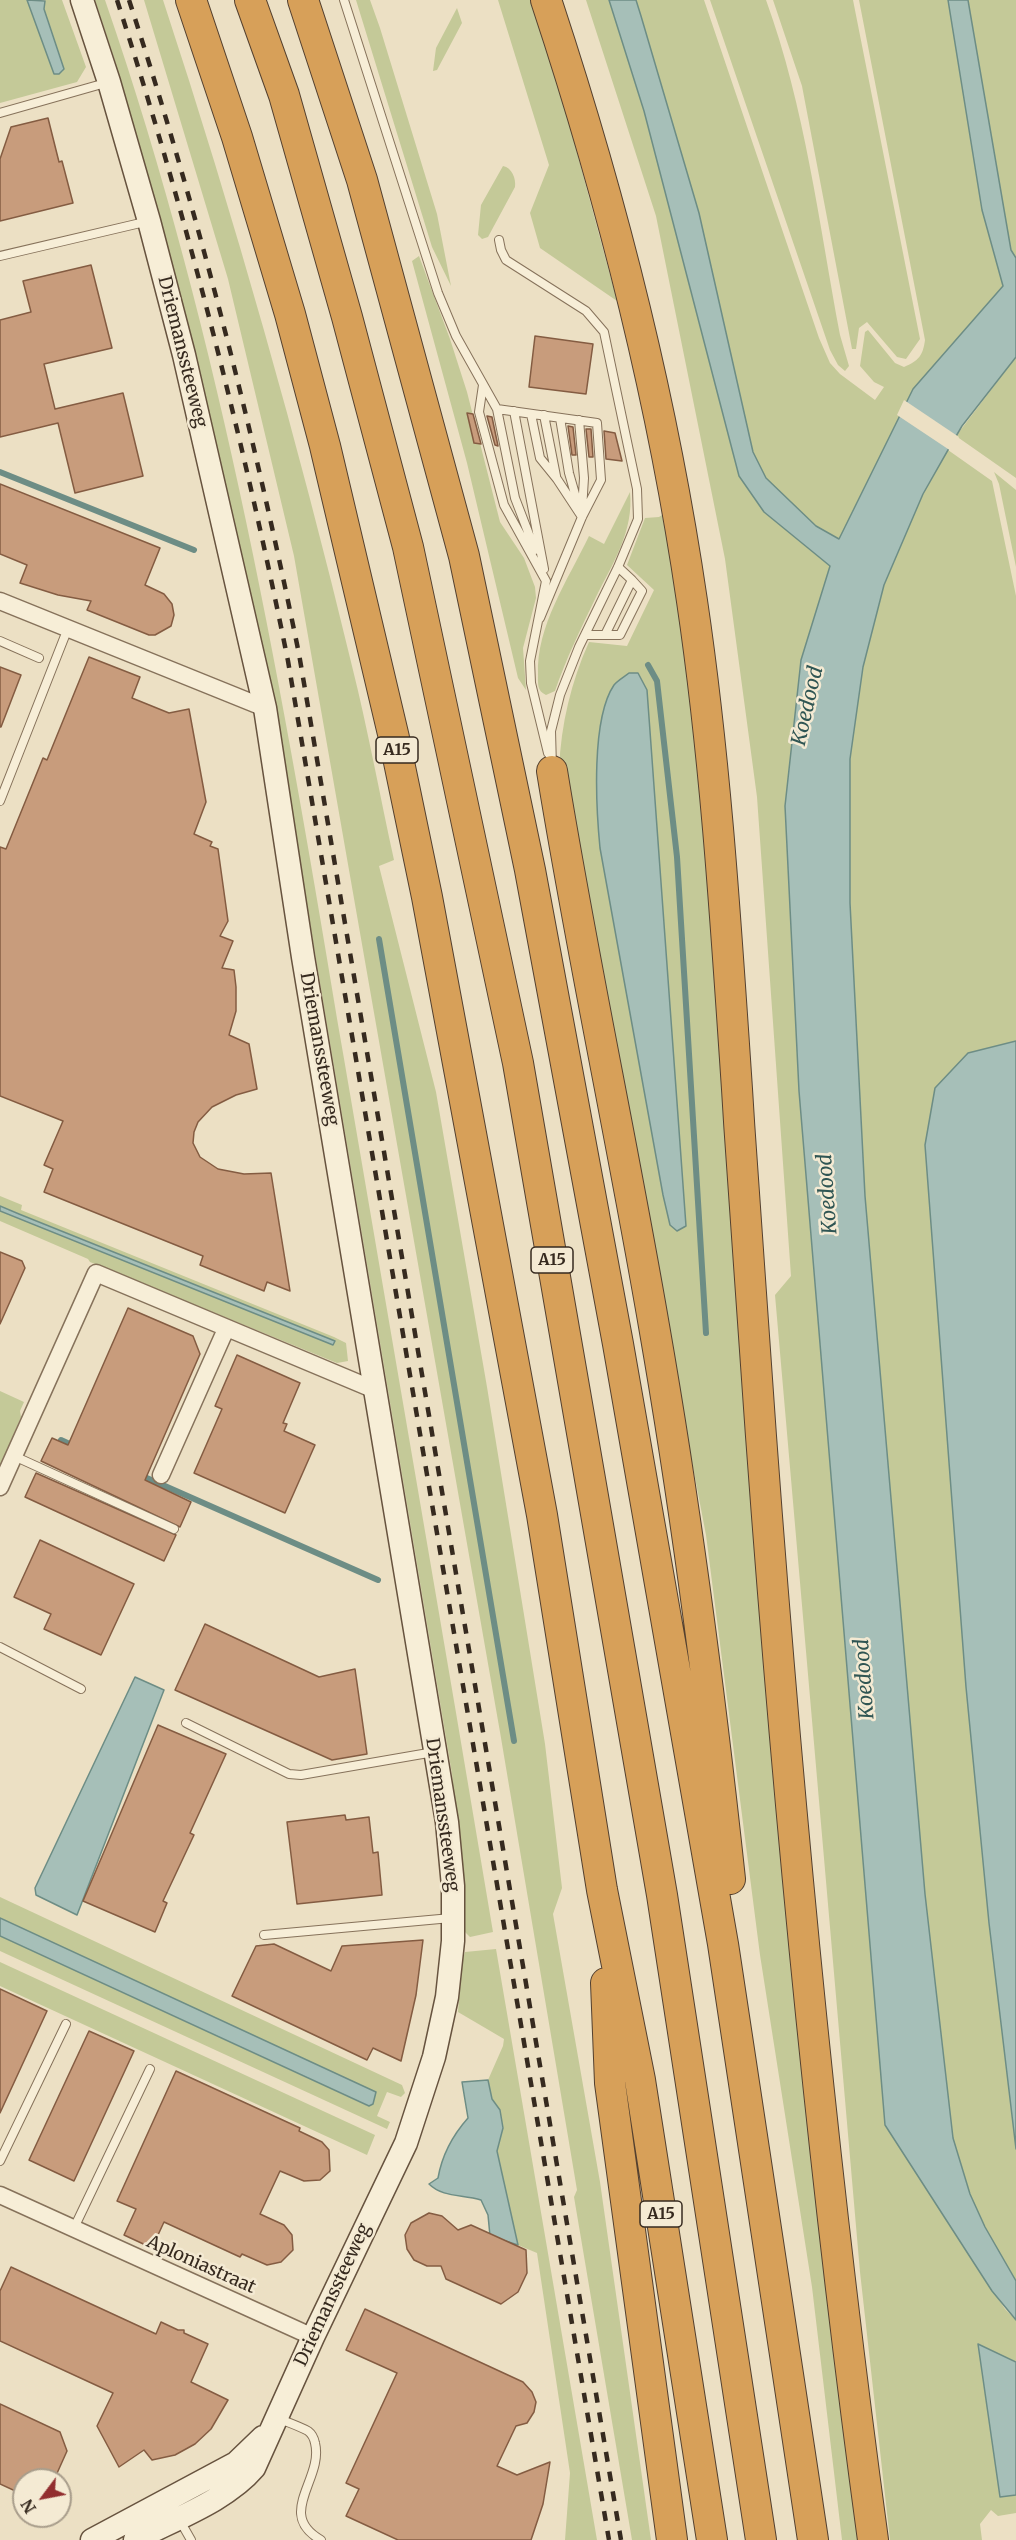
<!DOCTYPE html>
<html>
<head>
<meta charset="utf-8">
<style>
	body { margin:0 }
	#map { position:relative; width:1016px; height:2540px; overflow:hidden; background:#ece0c4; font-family:Merriweather,serif }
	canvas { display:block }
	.north { position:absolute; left:12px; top:2468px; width:60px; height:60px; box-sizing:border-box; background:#f4ead3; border:2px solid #a89d8b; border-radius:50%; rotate:238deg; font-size:16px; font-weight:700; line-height:24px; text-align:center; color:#362a1f }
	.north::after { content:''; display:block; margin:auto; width:21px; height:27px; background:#922e2f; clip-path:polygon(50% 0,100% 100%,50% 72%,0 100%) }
</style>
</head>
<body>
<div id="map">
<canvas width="1016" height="2540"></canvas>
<div class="north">N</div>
</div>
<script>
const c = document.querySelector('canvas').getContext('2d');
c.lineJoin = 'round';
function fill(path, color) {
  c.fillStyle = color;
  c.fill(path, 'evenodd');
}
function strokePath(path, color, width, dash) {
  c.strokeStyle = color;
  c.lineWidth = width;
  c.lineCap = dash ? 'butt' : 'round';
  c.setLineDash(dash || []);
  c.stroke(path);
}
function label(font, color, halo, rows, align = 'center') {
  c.font = font + ' Merriweather,serif';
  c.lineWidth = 5;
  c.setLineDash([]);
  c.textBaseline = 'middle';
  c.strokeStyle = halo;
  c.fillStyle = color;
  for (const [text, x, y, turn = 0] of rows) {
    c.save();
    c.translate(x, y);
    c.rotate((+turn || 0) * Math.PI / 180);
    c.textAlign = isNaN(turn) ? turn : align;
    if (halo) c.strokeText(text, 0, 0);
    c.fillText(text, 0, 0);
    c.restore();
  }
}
const green = new Path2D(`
	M0,0H27L54,74L62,72L64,69L44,9L45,0H62L86,67L77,82L0,103Z
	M95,0H105C223,341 284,698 343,1053C393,1346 444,1639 493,1932L470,1937L465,1932L452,1774L300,863L166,246L115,61Z
	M144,0H163C235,219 298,442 352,666C368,730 380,796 394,860L379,866L436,1092L487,1387L545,1744L562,1888L553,1914L600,2182L651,2540H632L574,2197L577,2190L500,1732L294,556L228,279Z
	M356,0H370L380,28L437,214L451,286L432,247Z
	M498,0H530L558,82L617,301L540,248L530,213L549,165Z
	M586,0H609L644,111L764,512L830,566L801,660L785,806L799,1091L885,2124L1005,2309L1016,2320V2362L978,2344L1000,2497L1016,2495V2513L998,2516L991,2510L980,2524L982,2540H890L860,2272L775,1295L791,1276L757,797L725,559L656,216Z
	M636,0H704L819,338L830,363L840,374L875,400L884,387L874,382L860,366L865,332L868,330L895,363L904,367C919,361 923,355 925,340L859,0H948L982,210L1003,286L913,389L839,539L815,526L766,478L753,452L699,213Z
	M710,0H766C805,107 819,223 840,335L849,366L845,371L838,365L830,350Z
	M773,0H853L920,339L906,359L897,357L867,322L859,328L856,349H852L802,86Z
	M968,0H1016V258L1011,250Z
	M457,8L462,23L437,70L433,71L436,48Z
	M503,166C512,168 516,178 515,187L488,237L482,239L478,235L481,205Z
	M419,256L450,339L467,392L500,522L524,558L535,587L536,598L523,648L526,690L518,678L467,463L412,261Z
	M1016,357V478L956,436Z
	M948,450L992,481L1016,596V1041L968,1053L966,1687L989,1923L1016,2149V2281L985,2227L970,2194L953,2138L925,1894L865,1196L850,903V759L863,667L884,585L923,494Z
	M994,472L1016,490V567L999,484Z
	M630,492C634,531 613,563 596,597C581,628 566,659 555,691L546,695C537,691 538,684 538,675C536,626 568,580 589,536L604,544Z
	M662,515L682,609L708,850L745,1419L809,2137L858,2540H842L812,2287L760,1955L706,1535L559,769C561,724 571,682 589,642L627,646L654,590L627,565L645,518L659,517Z
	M0,1196L22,1205L21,1210L334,1337L346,1343L348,1361L337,1363L90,1262L88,1259L0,1221V1211L333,1345L335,1341L0,1206Z
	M0,1391L24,1402L20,1411L21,1417L0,1466Z
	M0,1897L402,2085L405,2093L401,2097L387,2092L377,2116L390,2122L387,2129L0,1951V1936L368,2106L376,2092L0,1918Z
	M496,1949L597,2540H565L570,2473L537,2253L518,2245L497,2151L503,2128L500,2110L492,2099L488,2080L503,2046L504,2039L458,2012L462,1962L465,1952Z
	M0,1962L375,2135L367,2155L0,1986Z`);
const water = new Path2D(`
	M27,0L45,1L44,9L64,69L59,74H54Z
	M609,0H636L641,16L699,213L753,452L766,478L816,526L839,539L913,389L1003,286L982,210L948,0H968L1011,250L1016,258V357L962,426L948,450L923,494L884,585L863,667L850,759V903L865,1196L925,1894L953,2138L970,2194L985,2227L1016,2281V2320L992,2291L885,2125L799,1091L785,806L801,660L830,566L764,512L739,476L644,111Z
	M629,673H638L647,690L686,1226L677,1231L670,1225L663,1195L600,848C596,807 591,719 614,685C618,680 624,677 629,673Z
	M1016,1041V2149L989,1923L966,1687L925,1145L935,1088L968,1053Z
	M0,1206L19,1214L335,1341L333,1345L0,1211Z
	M135,1677L164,1690L77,1915L36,1895L35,1888Z
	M0,1918L376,2092L373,2104L369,2106L0,1936Z
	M488,2080L492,2099L500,2110L503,2128L497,2151L518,2245L490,2236L488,2215L481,2200C463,2194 443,2198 429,2184L438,2178C442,2155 452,2136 468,2118L462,2082Z
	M978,2344L1016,2362V2495L1000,2497Z`);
const pier = new Path2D(`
	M904,400L959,437L951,451L897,415Z`);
const stream = new Path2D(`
	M0,472L194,550
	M648,665L657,681L677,857L706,1333
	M379,939L514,1741
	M61,1440L76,1447
	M140,1475L378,1580`);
const building = new Path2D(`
	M48,118L59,162L62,161L73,203L0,221V159L11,127Z
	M91,265L112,348L44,364L55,409L123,393L143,476L75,493L58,423L0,437V320L31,312L23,281Z
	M535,336L593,344L586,394L529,387Z
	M467,413L473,414L481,444L474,443Z
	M487,416L492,417L498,446L495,445Z
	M568,426L573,427L576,455H572Z
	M586,429H591L593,457H589Z
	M604,431L615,433L622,461L606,459Z
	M0,484L160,548L145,585L164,594L172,604L174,615L171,626L155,635H149L87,610L91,601L58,595L20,583L27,565L0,554Z
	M89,657L140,677L132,698L169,713L189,709L206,802L194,834L212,842L210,846L218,849L228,921L220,936L233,941L222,968L234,970L236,987V1011L229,1035L249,1044L257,1089L236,1095L212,1107L198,1122L194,1132L193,1143L200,1157L218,1169L244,1174L271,1173L290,1291L267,1282L264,1291L200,1265L203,1256L44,1192L53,1169L44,1165L63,1121L0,1096V847L6,849L43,758L47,760Z
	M0,667L21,675L1,727H0Z
	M0,1252L22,1261L25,1268L0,1324Z
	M128,1308L193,1336L200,1354L145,1480L191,1502L180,1527L41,1461L52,1438L68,1445Z
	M237,1355L300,1383L283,1423L287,1424L284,1431L315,1445L285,1513L194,1473L222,1409L215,1406Z
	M36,1473L176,1535L164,1561L25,1497Z
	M40,1540L134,1584L101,1655L44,1629L51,1614L14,1597Z
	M205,1624L319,1677L355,1669L367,1754L332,1760L175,1690Z
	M158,1725L226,1754L190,1833L194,1835L163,1901L167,1903L155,1932L83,1901Z
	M345,1815L346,1820L369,1817L373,1853L378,1852L382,1895L297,1904L287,1822Z
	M423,1940L416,1995L401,2061L373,2048L367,2060L232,1996L256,1946L274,1944L331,1971L342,1946Z
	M0,1989L47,2011L0,2113Z
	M89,2031L134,2051L74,2181L29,2160Z
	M176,2071L300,2128L299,2131L322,2142L329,2150L330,2171L320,2180L304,2181L280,2171L260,2214L284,2225L292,2235L293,2250L281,2262L267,2265L242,2254L240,2257L164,2222L152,2248L124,2235L136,2209L117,2201Z
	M429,2213L442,2216L458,2230L471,2225L526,2250L527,2273L518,2292L501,2304L446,2279L441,2266H427L414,2260L407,2249L405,2235L411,2223Z
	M11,2267L156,2334L161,2322L178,2330H184V2333L208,2344L191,2382L228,2400L211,2429L195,2444L175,2455L152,2460L144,2450L119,2467L97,2426L113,2393L0,2341V2291Z
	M365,2309L523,2382L532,2392L536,2402L534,2412L527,2423L516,2426L497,2466L517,2475L550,2462L543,2504L531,2540H398L346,2516L359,2489L346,2483L397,2373L346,2350Z
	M0,2404L60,2432L67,2451L54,2480H24V2495L0,2484Z`);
const lane = new Path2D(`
	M344,0L438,293L456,336L497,409L597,423L601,480L582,517L540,618
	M0,113L109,82
	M499,240L501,250L506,260L586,311L604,332L637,489L638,519L618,567L579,647L560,695L551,731L552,767
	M0,256L149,221
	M483,385L479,412L504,505L546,581L530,661L531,683L548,753
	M497,409L515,498L535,550
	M514,411L544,569
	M531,414L540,458L557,479L582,517
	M544,415L556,476
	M560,418L569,473L579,508
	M579,420L584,478L582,510
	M585,635H605L632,580L618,567
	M605,635H620L642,591L632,580
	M0,641L39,658
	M0,801L68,628
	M14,1456L174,1529
	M0,1647L81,1689
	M186,1723L289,1774L301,1775L434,1752
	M264,1935L451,1918
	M0,2161L66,2024
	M74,2228L150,2069
	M277,2418C287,2422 299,2426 308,2431C312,2434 314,2438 315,2443C324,2479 275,2514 321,2540
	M179,2519L191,2540`);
const street = new Path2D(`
	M0,601L265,708
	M161,1475L226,1329
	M0,1487L96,1273L375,1390
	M0,2195L313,2337`);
const secondary = new Path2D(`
	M82,0L109,82L149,221L184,355L265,708L303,957L447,1822L453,1886V1941L447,1997L434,2057L406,2143L313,2337L254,2468C226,2501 174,2519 135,2540
	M92,2540L236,2463L263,2437`);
const highway = new Path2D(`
	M191,0L237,137L290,314L325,446L394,738L427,897L542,1515L602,1890L640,2080L712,2540
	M250,0L284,95L347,317L408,547L518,1063L662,1895L761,2540
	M303,0L362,180L464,556L530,870L618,1344L723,1944L813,2540
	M546,0C611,196 662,396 692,601C716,763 726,926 737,1089C744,1205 753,1321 761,1436C788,1805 823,2174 873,2540
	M552,771C582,956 622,1140 654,1326C686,1509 710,1693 730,1879
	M606,1983L610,2083L672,2540`);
const rail = new Path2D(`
	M117,0C187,217 243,438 288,661L609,2540
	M129,0C199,215 254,433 299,654L621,2540`);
const shields = [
	[397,750,42],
	[552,1260,42],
	[661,2214,42]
];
const shieldNames = [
	["A15",397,750],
	["A15",552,1260],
	["A15",661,2214]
];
const streetNames = [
	["Driemanssteeweg",182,352,76],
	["Driemanssteeweg",319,1049,80],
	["Driemanssteeweg",442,1815,82],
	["Aploniastraat",201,2265,24],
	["Driemanssteeweg",333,2295,-65]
];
const waterNames = [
	["Koedood",808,706,-77],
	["Koedood",828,1194,-94],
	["Koedood",865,1679,-94]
];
fill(green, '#c4c998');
fill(water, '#a6bfb8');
strokePath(water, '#6d8d85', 1.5);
fill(pier, '#ece0c4');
strokePath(stream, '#6d8d85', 6);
fill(building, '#c89c7c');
strokePath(building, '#845c42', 1.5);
strokePath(lane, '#86725b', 10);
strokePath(street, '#86725b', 19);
strokePath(secondary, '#67533f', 25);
strokePath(highway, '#54402f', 32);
strokePath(lane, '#f7eed7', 8);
strokePath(street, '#f7eed7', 16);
strokePath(secondary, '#f7eed7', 22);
strokePath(highway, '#d7a059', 30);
strokePath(rail, '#362a1f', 4.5, [10, 10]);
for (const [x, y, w] of shields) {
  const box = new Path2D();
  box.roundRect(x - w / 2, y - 13, w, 26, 4.5);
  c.fillStyle = '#f4ead3';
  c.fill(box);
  strokePath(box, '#362a1f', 1.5);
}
label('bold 16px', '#362a1f', null, shieldNames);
label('18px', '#362a1f', '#f4ead3', streetNames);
label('italic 20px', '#2f5553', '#f4ead3', waterNames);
</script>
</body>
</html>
